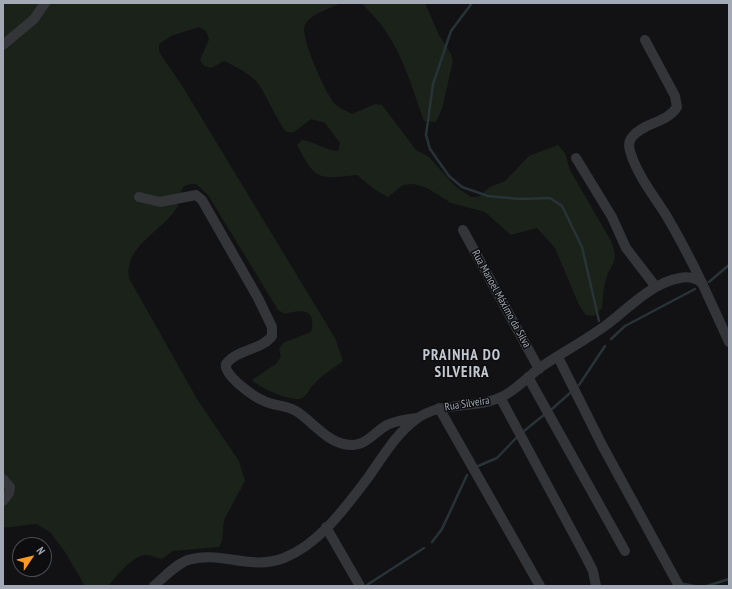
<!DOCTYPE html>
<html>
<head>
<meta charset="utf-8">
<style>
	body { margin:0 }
	#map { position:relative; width:732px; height:589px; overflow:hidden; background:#121214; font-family:"PT Sans Narrow",sans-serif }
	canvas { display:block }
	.frame { position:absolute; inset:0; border:4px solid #a3aab5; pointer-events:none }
	.north { position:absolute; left:12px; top:537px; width:40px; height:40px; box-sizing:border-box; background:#0d0d0f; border:1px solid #494c51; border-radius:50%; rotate:55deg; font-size:11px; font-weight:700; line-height:16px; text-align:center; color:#a3aab5 }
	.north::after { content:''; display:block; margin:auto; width:14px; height:18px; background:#f99825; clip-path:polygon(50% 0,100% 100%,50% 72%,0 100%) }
</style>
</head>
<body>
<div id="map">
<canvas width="732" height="589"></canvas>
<div class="frame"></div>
<div class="north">N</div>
</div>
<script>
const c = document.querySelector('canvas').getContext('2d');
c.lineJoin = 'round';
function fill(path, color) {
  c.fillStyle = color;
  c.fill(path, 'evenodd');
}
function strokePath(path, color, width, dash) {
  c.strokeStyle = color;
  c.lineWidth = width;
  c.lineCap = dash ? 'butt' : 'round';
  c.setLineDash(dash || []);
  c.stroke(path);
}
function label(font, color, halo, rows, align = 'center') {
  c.font = font + ' "PT Sans Narrow",sans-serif';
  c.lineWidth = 3;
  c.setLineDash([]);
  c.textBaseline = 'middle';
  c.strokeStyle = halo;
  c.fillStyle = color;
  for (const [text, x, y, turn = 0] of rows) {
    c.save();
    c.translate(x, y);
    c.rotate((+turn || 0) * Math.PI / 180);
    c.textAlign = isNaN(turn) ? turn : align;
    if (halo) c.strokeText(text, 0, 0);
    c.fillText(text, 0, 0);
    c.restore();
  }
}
const green = new Path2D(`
	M3,3H341C331,8 310,14 305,25C299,35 327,96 335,104C339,108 347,111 352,114L375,104L382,105L416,150L429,157L456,187L471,197H478L490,187L505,181L529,156L558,145L565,153L570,170L611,241C620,266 611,260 606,280C603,289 603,299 602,308L594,316L586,315L579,305L555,248L537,228L511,235L485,212L451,203L427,188L414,184L403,185L388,197L374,189L357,175C318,179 316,181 297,145L302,140C315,142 325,150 338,151L340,143L325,123L311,119L294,132H286C275,117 269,101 260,86C252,74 236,67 224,61L211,68L204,66L200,60L209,39L206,31L199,27L171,36L159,44V52L181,84L335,338L343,361C334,368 322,375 314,384C309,388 307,398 299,399C288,400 259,388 252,380L277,363L281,356L279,349L283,343L311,332C317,309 302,309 285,314L278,310L208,195L196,184C191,184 185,184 182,189C179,195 180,204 176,209C161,232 124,246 129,278L197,399L239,461L245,481L224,520L222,541L219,547L173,551L162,559C157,558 151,555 146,555C134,554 116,577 108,586H85L65,552L50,532L36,524L3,528Z
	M361,3H425L439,35L451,54L453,61L442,109L436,122L424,121C407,74 399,38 361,3Z`);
const stream = new Path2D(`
	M472,3L451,31L433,84L426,135L430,149L449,176L462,187L488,196L520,199L550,198L562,206L582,247L599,321
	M709,282L729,265
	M611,339L625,326L695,289
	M579,385L605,346
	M552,409L570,393
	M524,431L545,414
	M478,466L497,458L517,437
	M432,542L442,529L467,475
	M684,584L694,586
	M367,585L424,548
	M707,586L729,579`);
const street = new Path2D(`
	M645,40L675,96L677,107C667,123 644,122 632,137C628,142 629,149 631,154C638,176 654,196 666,215C679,237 691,260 702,283
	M3,45L34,19L45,3
	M576,158L612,217L626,248L656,287
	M139,197L160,202L196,195L202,200L258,298L272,327V336C262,350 237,349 226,364C223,375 254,397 264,401C274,406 286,405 296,411C314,422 329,446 353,445C366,445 376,431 387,425C396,421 407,419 417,418
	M463,230L539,369
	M558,357L603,447L679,586
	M528,377L625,551
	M501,399L587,559L593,571L596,586
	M439,408L540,586
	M3,479L10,487L9,493L3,501
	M326,527L360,586
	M154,586C164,577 175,565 188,560C220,550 250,571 284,558C319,544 345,508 367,479C383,457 394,436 415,420C443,398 482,412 510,392C520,385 529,377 538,369C560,354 584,341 605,326C628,309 651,283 680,278C689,276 696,278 702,283L729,342`);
const streetNames = [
	["Rua Manoel Máximo da Silva",501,299,61],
	["Rua Silveira",467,404,-9]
];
const districtNames = [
	["PRAINHA DO",462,356],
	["SILVEIRA",462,373]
];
fill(green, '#1a221a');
strokePath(stream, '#283338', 2.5);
strokePath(street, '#333539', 10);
label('11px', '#a3aab5', '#0d0d0f', streetNames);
c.letterSpacing = '1px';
label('bold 15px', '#c4c9d1', '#0d0d0f', districtNames);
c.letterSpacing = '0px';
</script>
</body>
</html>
